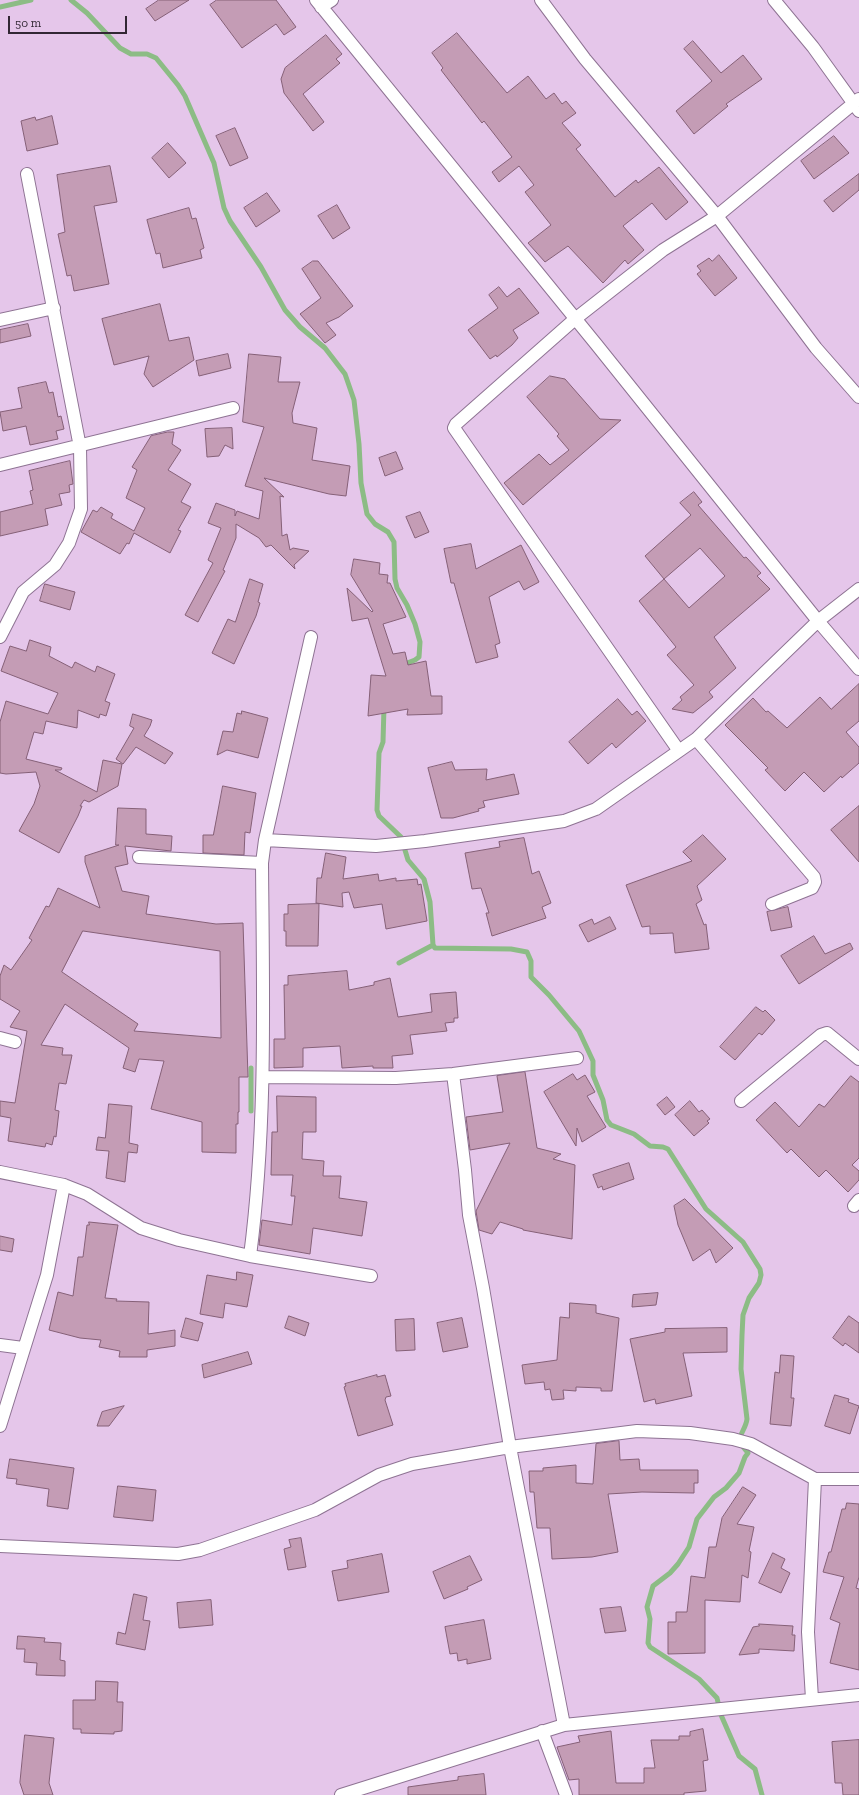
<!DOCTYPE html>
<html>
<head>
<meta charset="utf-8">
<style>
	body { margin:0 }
	#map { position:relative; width:859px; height:1795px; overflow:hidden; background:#e5c6ea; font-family:"Zilla Slab",serif }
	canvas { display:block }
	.scale { position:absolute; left:8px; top:16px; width:119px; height:18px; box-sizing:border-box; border:2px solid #322734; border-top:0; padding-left:5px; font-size:12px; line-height:14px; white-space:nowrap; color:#322734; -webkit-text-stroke:3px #e5c6ea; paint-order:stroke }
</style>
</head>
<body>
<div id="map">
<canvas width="859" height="1795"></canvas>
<div class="scale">50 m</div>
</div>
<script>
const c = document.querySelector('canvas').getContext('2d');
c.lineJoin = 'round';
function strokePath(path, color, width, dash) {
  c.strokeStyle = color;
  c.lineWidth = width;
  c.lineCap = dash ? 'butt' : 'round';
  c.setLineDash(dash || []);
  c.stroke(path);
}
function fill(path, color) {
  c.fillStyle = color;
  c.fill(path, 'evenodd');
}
const stream = new Path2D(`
	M71,0L87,13L120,48L131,54H147L156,58L178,85L185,96L214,163L224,208L230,221L261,267L285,310L300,327L325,348L345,374L354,400L359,444L361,483L367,514L375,524L388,532L394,542L395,579L397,588L407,605L415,624L420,642L419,657L415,660L402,665
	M0,7L31,0
	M384,707L383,742L379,753L377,810L379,816L401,837L408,860L424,879L430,902L433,945
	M433,945L435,948L511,949L527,952L531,961V977L549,995L579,1031L593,1061V1075L603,1100L607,1120L611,1125L634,1134L650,1146L663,1147L668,1149L706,1209L743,1242L760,1269L761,1275L759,1283L749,1298L743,1315L742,1335L741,1369L747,1419C746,1428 740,1433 739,1442L748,1453L745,1457L739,1473L726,1488L714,1497L697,1519L689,1547L678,1564L670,1573L653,1586L647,1607L650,1619L648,1643L650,1647L699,1679L717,1698L721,1715L739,1756L755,1769L762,1795
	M399,963L433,945
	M251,1068V1111`);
const building = new Path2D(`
	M159,0H189L155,21L146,9Z
	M217,0H276L296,27L284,35L276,24L242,48L210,5Z
	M457,33L507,93L528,76L546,99L554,93L562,104L566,101L576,113L562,123L581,145L576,149L615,197L636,180L638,183L659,167L688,202L666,220L652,203L623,226L644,250L628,264L625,260L603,283L568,246L545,262L528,243L551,225L525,192L534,185L519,166L499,182L492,172L512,157L484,121L482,123L441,70L443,68L432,53Z
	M326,35L342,54L336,59L340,63L303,94L324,122L313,131L284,93L281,79L285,68Z
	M693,41L721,73L743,55L762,79L726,104L728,106L694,134L676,111L712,81L684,49Z
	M52,116L58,144L27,151L21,121L35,117L36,120Z
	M235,128L248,158L230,166L216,136Z
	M834,136L849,153L814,179L801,161Z
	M168,143L186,163L169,178L152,158Z
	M110,166L117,202L94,206L109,284L74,291L71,275L67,276L58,234L65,232L57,175Z
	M859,174V190L833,212L824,201Z
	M267,193L280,211L256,227L244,208Z
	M337,205L350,228L333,239L318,216Z
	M189,208L192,219L196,218L204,248L200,250L202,258L163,268L160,253L156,254L147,220Z
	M719,255L737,278L715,296L697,274L701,271L697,266L709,258L712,261Z
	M313,261H318L353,306L339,317L326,323L336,335L325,343L300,314L321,298L302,269Z
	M499,287L507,297L519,288L539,313L513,330L518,338L512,345L497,357L496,355L490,359L468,330L498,308L489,295Z
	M160,304L169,341L189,337L194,360L153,387L144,374L149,356L114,365L102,319Z
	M28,324L31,336L0,343V330Z
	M228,354L231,368L199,376L196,361Z
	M249,354L281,357L278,382H300L292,413L293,423L317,428L312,460L350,466L346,496L329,494L264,478L284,497L280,496L282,536L287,534L290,550L293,548L309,551L294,565L295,569L271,545L266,547L259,538L236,524V538L223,570L225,571L198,622L185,615L213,563L208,560L221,528L208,523L216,503L235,510V516L237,511L259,519L263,491L245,486L264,427L243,422Z
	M550,376L565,379L600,419L621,420L523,505L504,483L539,454L550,465L569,450L557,436L559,434L527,397Z
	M46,382L49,393L53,392L58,417L61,416L64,429L56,431L58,439L30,445L26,426L3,431L0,412L22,408L18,388Z
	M232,428L233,449L225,445L219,456L207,457L205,429Z
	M168,432H174L172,444L181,450L168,470L191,484L181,502L191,507L178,530L181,531L170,553L134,533L129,544L127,543L120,554L81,532L93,510L97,512L101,507L113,514L111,518L134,531L145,508L126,498L137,470L132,467L151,436Z
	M396,452L403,469L385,476L379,458Z
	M70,461L73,484L69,485L70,492L59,494L62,505L45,509L48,525L0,536V512L33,504L30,491L33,490L29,471Z
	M694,492L702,502L698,505L744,558L746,557L761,573L757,576L770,589L714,637L736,668L709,692L713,697L693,713L672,709L682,700L680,697L694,685L667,655L676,647L639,601L664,579L689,608L725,576L700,548L664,579L645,556L691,515L680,503Z
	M420,512L429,532L415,538L406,517Z
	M471,544L476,569L521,545L539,582L524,590L519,581L489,597L500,643L495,645L498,657L476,663L454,583H451L444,549Z
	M354,559L380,563L379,574L388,575L387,583H390L406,617L383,624L393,654L405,652L408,665L426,661L431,696H442V714L407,715L408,709L368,716L371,675L386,676L368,618L352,621L347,588L372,612L373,611L351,575Z
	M250,579L263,584L258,602L260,603L256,616L234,664L212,653L228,619L235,622Z
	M45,584L75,592L70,610L40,601Z
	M30,640L51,647L49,656L72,668L75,662L95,672L97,666L115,674L105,701L110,703L106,716L100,714L99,718L78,710L77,728L46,721L43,734L34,732L26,759L62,768L61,770H55L97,792L103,760L122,764L118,786L89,802L84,800L80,806H82L78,816L59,853L19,831L34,804L40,786L36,772L6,774L0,773V722L6,701L48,714L58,693L1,671L10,646L26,651Z
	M859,684V721L846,732L859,747V763L842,778L841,776L824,792L804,772L785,791L765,770L768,768L725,725L753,698L766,712L768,711L787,728L820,697L831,709Z
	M618,699L632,715L637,711L646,721L616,748L612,743L588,764L569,742Z
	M242,711L268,718L258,758L227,750L217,755L223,731L233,732L237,713L241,714Z
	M133,714L152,720L150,726L144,736L173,753L165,764L136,747L123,764L116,759L134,728L130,726Z
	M452,762L455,770L487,769L486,780L514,774L519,794L483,801L485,807L478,809L479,811L453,818H441L428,768Z
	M223,786L256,793L250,833L245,832L244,855L203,853V835H213Z
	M859,806V862L831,830Z
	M118,808L146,809V834L172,836L171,851L125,846L128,864L115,867L122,891L149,896L146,914L216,924L243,923L248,1077H239V1112H238V1124H236V1153L202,1152V1122L151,1109L164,1061L139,1059L135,1072L123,1068L129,1048L65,1004L41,1045L63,1048L62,1055H72L66,1084L59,1083L55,1110L59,1111L56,1137L54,1136L52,1145L46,1143L45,1147L8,1141L11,1118L0,1116V1101L15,1103L27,1031L10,1027L20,1011L0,999V976L4,965L11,970L32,940L29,938L46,906L49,907L58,888L100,908L85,862V856L119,845H116ZM83,931L220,951L221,1038L134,1031L138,1024L62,972Z
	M703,835L726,859L697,886L702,900L696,904L704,925L706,924L709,949L675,953L673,933L650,934V926L642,927L626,885L692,861L683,852Z
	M524,838L532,874L539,871L551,903L542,907L546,918L492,936L486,913H489L481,888L472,889L465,853L500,847L499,842Z
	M326,853L346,857L343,879L378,874L379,881L396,878V881L417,879L418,885L421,884L427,921L386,929L382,904L354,908L349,892L342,893L343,907L316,903L317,878H321Z
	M319,904L318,946H286V931H284V914H288V905Z
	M788,907L792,927L771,931L767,912Z
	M610,917L616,929L588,942L579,925L592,919L594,924Z
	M814,936L825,954L850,943L853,949L799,984L781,956Z
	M347,971L349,990L374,985V982L390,978L398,1017L432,1012L430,994L456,992L458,1018H454V1022L445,1023L447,1031L410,1035L413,1054L392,1056L393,1068H373V1066L342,1068L340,1046L303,1048V1067L274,1068V1039H285L284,985H288V976Z
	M756,1007L763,1012L765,1010L775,1020L762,1035L759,1033L735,1060L720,1047Z
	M525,1072L537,1148L561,1154L553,1159L575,1165L572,1239L523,1230V1229L500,1222L492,1234L479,1230L476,1211L510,1143L470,1150L466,1117L503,1112L497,1076Z
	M573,1074L577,1080L585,1075L595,1092L587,1096L606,1127L582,1142L577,1128L576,1146L544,1092Z
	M851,1076L859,1082V1158L852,1165L859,1171V1180L848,1192L826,1170L819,1177L791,1149L787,1153L756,1120L775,1102L799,1127L819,1104L824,1107Z
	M277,1096L316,1097V1132H303L302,1159L324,1161L323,1176H341L339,1198L367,1202L362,1236L313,1228L310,1254L259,1245L262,1220L292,1225L295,1196H291L293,1175H271L272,1132H277Z
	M667,1097L675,1107L665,1115L657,1105Z
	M690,1101L699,1112L702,1110L710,1119L707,1121L709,1123L694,1136L675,1115Z
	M109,1104L132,1106L129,1143L138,1145L137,1153L128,1152L125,1182L106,1178L109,1151L96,1150L98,1137L105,1138Z
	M629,1163L634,1179L603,1190L602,1186L598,1188L593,1175Z
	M685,1199L733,1248L716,1263L710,1249L693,1261L678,1225L674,1206Z
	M89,1222L118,1225L105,1298L117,1299L116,1301L149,1302L148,1334L175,1330V1346L147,1350V1357H119L120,1351L99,1347L101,1340L80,1338L49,1330L58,1292L73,1296L78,1257H83L87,1225H89Z
	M0,1236L14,1239L12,1252L0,1250Z
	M237,1272L253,1275L247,1307L225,1303L223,1318L200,1314L207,1275L236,1280Z
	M658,1293L656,1305L632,1307L633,1295Z
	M570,1303L596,1305V1313L619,1318L612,1391H601V1388L576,1387V1391L563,1390L564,1399L552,1400L550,1389L545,1390L544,1382L525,1384L522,1365L557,1360L560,1317L569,1318Z
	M289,1316L309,1323L305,1336L285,1328Z
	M849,1316L859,1323V1353L845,1343L843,1346L833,1338Z
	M186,1318L203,1323L198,1341L181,1337Z
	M462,1318L468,1347L443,1352L437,1323Z
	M414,1319L415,1350L396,1351L395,1320Z
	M727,1328V1352L683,1353L692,1396L656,1404L655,1399L644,1402L630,1339L665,1332V1329Z
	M248,1352L252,1364L204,1378L202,1365Z
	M781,1355L794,1356L791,1398H794L791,1426L770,1424L775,1372L779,1373Z
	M377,1375V1377L385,1375L391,1396L386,1397L385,1400L393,1425L358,1436L344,1387L346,1386L345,1384Z
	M835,1395L849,1399L848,1402L859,1406L850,1434L825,1426Z
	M124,1406L109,1426H97L102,1412Z
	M619,1441L620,1460L639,1459L640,1470H698V1483H694V1493L642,1492L608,1494L618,1552L592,1557L552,1559L550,1528H537L534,1492H530L529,1471H543V1468L576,1465V1483L593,1484L596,1444Z
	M10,1459L74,1468L68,1509L47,1506L49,1489L16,1484L17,1479L7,1478Z
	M118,1486L156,1490L153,1521L114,1517Z
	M743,1487L756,1495L737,1524L754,1527L749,1551L751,1552L748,1578L742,1575L740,1602L705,1600V1653L668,1654V1622H676V1612H687L691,1576L705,1578L709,1547H716L722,1518Z
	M847,1503L859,1504V1577L856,1588L859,1589V1670L830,1663L840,1623L830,1619L844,1577L823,1572L829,1552H831L842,1509H845Z
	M301,1538L306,1567L288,1570L284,1549L291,1547L289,1540Z
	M773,1553L785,1559L781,1568L790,1573L781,1593L759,1583Z
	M382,1554L389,1592L338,1601L332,1571L348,1568L347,1561Z
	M470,1556L482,1580L467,1587L468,1589L444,1599L433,1572Z
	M134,1594L147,1597L143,1620L150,1621L145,1650L116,1644L118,1632L125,1634Z
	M211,1600L213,1625L179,1628L177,1603Z
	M621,1607L626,1631L605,1633L600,1609Z
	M484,1620L491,1659L467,1664V1659L458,1661L457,1653L450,1654L445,1627Z
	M759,1624L793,1626L792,1635H795L794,1651L759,1649V1653L739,1655L753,1627L759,1626Z
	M18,1636L45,1638L44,1642L61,1643L60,1660L65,1661V1676L36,1675L37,1663L24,1662L25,1649H17Z
	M96,1681L118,1682L117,1702H123L122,1731L114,1732V1734L81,1733V1729H73V1700H95Z
	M703,1729L708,1760L703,1761L706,1791L684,1793V1795H579V1779L569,1780L557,1747L580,1742L578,1736L611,1731L616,1783H644V1768H655L651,1740H679V1736H690V1732Z
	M25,1735L54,1738L49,1783L53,1795H24L20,1783Z
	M859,1740V1795H843L842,1783H835L832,1742Z
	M484,1774L486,1795H408V1787L458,1780V1777Z`);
const street = new Path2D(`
	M316,0L596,344L818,621L859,669
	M541,0L585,59L717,216L816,348L859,397
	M774,0L813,47L859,111
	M321,7L332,0
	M0,320L54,308
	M0,465L233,408
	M0,637L23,592L55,565L69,543L81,509L80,447L27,174
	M696,739L814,877L815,882L812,888L772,904
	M679,751L454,428L456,424L575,319L663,250L717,216L859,99
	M265,840L376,846L425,841L564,821L596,809L696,739L818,621L859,589
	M139,857L262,863
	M0,1038L15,1042
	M453,1074L465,1170L469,1215L483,1288L510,1447L564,1725
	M263,1077L396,1078L453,1074L577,1058
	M741,1101L821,1035L827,1033L859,1059
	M0,1172L64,1185L87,1194L141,1228L179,1240L250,1256L371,1276
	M854,1206L859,1200
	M250,1256C267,1126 263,994 262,863L265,840L311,637
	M0,1345L23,1348
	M0,1426L47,1275L64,1185
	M0,1546L178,1554L200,1550L315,1510L379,1475L412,1464L510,1447L637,1431L690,1433L733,1439L751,1444L815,1479H859
	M812,1699L808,1632L815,1479
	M542,1731L566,1795
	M341,1795L564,1725L859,1695`);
strokePath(stream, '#8cbc85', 5);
fill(building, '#c49cb5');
strokePath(building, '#856077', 1);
strokePath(street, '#8e7393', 14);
strokePath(street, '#fff', 12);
</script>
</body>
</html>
